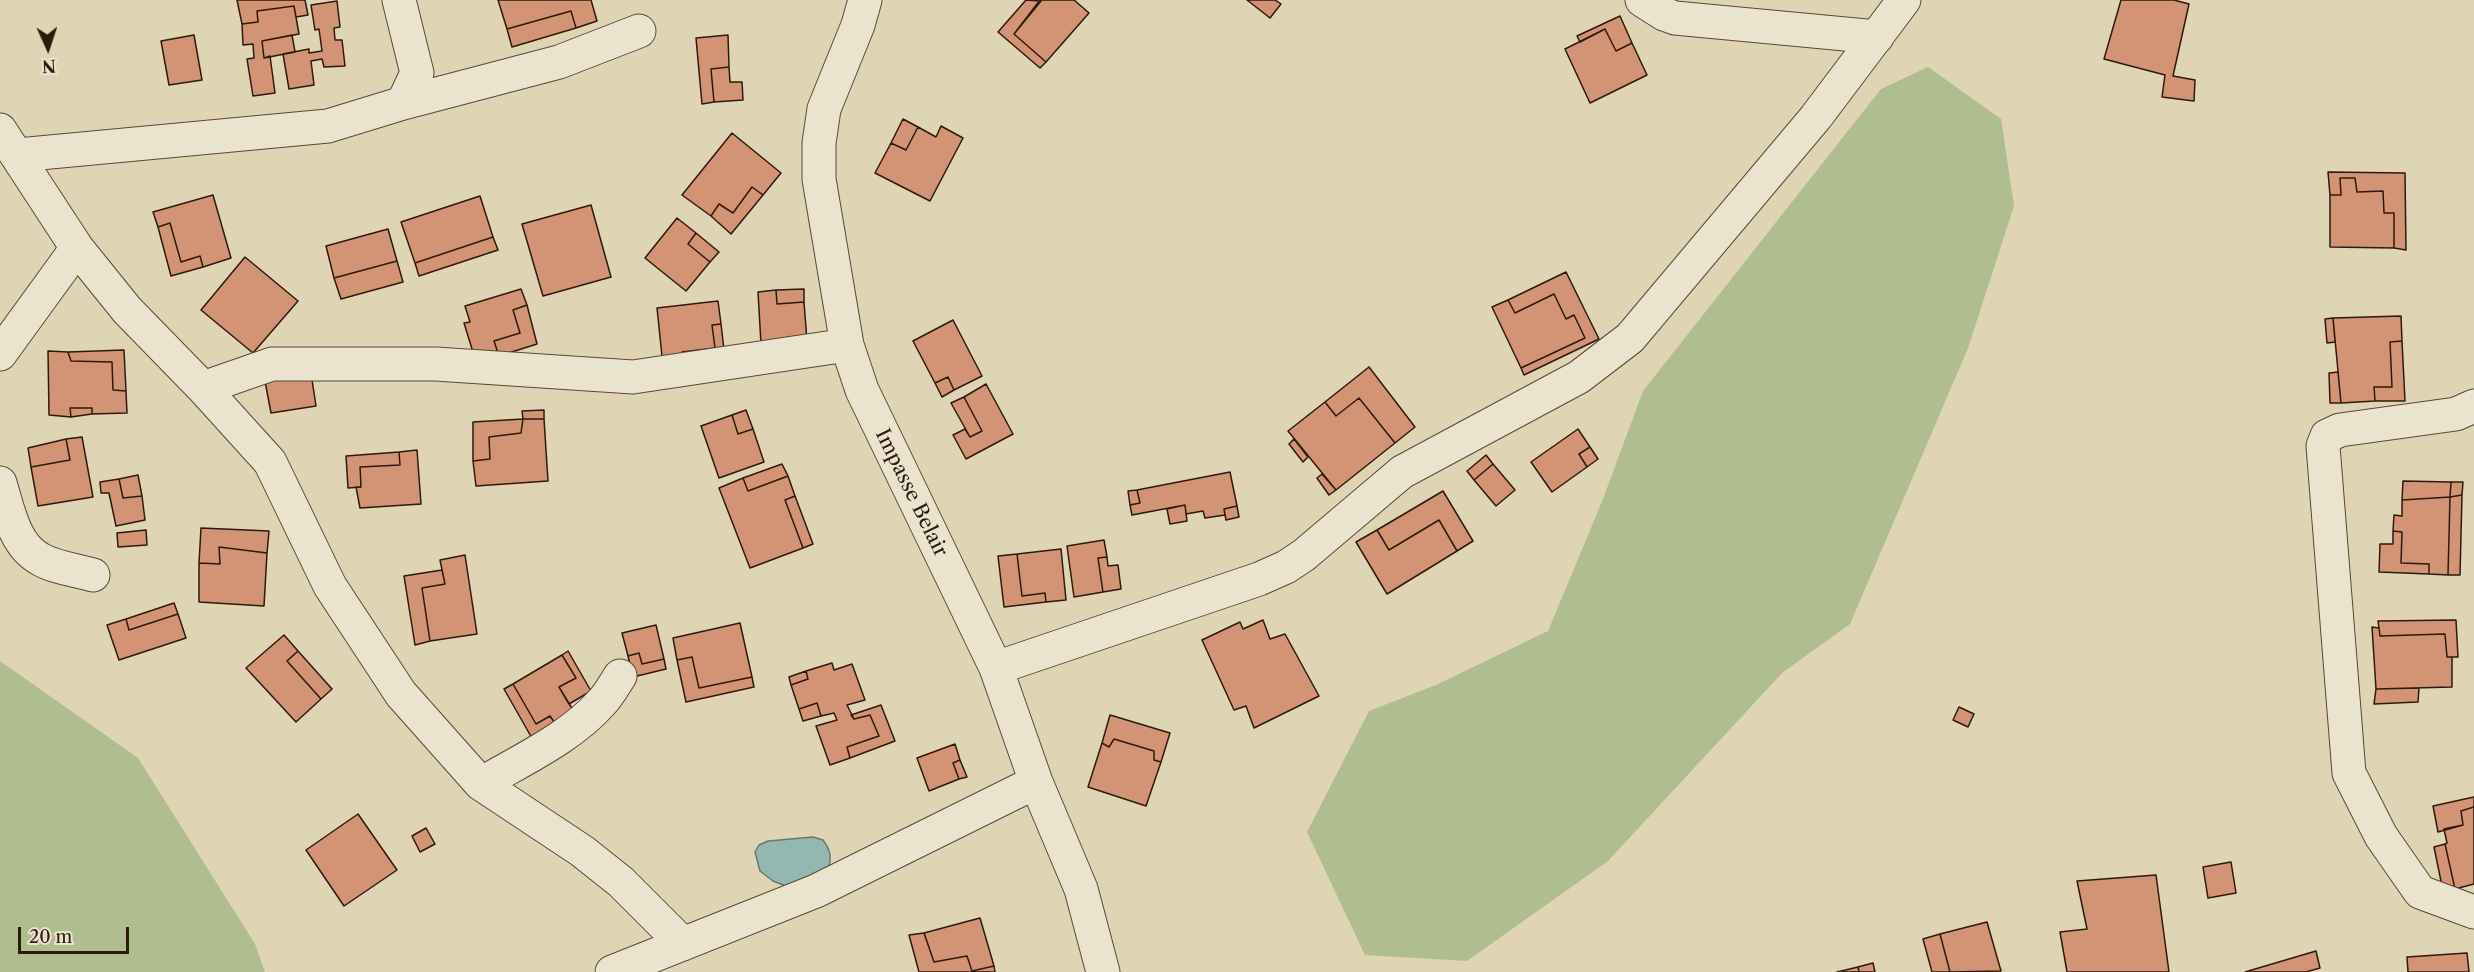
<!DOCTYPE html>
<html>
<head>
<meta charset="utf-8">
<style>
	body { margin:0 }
	#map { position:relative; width:2474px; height:972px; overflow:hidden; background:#dfd4b4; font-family:"Libre Caslon Text",serif }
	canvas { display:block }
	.north { position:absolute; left:18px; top:18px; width:60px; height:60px; -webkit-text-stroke:4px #eae3ce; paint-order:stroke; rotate:177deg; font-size:16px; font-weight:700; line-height:24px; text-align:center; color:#2e190d }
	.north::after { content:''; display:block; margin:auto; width:21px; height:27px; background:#2e190d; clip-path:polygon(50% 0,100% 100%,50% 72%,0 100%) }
	.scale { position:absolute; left:18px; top:927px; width:111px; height:27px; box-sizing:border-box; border:3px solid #2e190d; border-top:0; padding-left:8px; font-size:18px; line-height:21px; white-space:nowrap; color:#2e190d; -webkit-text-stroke:4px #eae3ce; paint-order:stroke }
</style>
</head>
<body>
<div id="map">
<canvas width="2474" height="972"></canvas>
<div class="north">N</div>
<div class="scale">20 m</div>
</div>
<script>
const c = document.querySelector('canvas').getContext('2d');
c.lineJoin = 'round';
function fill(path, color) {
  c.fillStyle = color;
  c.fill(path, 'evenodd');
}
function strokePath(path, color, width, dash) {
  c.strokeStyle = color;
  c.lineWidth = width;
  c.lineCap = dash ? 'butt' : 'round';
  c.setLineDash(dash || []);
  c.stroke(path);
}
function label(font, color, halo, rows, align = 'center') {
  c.font = font + ' "Libre Caslon Text",serif';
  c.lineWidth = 4.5;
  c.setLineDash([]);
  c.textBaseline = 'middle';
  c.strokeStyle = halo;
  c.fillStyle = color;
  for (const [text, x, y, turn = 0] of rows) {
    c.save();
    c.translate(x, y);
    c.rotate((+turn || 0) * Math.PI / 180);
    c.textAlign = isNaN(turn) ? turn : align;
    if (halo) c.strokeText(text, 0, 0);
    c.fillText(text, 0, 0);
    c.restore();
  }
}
const green = new Path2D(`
	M1928,67L2001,119L2014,206L1968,348L1850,624L1782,673L1608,861L1467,961L1365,955L1307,832L1369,711L1436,685L1548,631L1603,499L1643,391L1881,89Z
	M0,661L138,758L255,944L265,972H0Z`);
const water = new Path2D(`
	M813,837L823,840C832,852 831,858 828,872L799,891L773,881L760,871L755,852L759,845L768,841Z`);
const building = new Path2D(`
	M237,0H305L308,15L296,17L294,6L257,11L258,22L242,24Z
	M498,0H591L597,21L576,28L571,11L507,29Z
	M1026,0L1041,1L1014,34L1046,62L1040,68L998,32Z
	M1040,0H1074L1089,13L1046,62L1014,34Z
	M1247,0H1275L1281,4L1270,18Z
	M2121,0H2174L2189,4L2173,76L2195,80L2194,101L2162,97L2165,75L2104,59Z
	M337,1L340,27L334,28L335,40H342L345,66L324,67L322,59L311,61L314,85L289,89L283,54L309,49V53L322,51L319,29L315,30L311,5Z
	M294,6L299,34L262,41L264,58L270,56L275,93L253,96L247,59L254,58L253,44L243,45L242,24L258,22L257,11Z
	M571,11L576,28L512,47L507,29Z
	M1620,16L1632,43L1616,51L1605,29L1580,42L1577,36Z
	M1605,29L1616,51L1632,43L1647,75L1590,103L1565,49Z
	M194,35L202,80L169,85L161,41Z
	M292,35L295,52L264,58L262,41Z
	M728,35L729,67L711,69L714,102L702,104L696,38Z
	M729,67L730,82H742L743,100L714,102L711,69Z
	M903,119L918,127L906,150L891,143Z
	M941,126L963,138L930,201L875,173L891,143L906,150L918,127L936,137Z
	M732,133L781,173L763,195L752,187L733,213L719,204L711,216L682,195Z
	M2328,172L2405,173L2406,250L2394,248V213H2384L2383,191L2357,192L2355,178H2340L2341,195H2330Z
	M2340,178H2355L2357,192L2383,191L2384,213H2394V248L2330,247V195H2341Z
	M752,187L763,195L731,234L711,216L719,204L733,213Z
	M213,195L231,258L203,267L200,256L181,262L170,223L158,227L153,212Z
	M480,196L493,237L415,263L401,222Z
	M591,205L611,277L543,296L522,224Z
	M677,218L696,233L688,244L710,262L686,291L645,258Z
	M170,223L181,262L200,256L203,267L171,276L158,227Z
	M388,229L397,261L334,278L326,246Z
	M696,233L719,252L710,262L688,244Z
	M493,237L498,250L419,276L415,263Z
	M245,257L298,301L253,353L201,310Z
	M397,261L403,282L341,299L334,278Z
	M1566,272L1599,339L1524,375L1521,368L1585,338L1574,315L1566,319L1554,294L1515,313L1508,300Z
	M521,289L527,305L513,310L520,333L494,341L499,356L476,362L464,323L470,322L465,306Z
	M804,289V302L777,304L776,290Z
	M776,290L777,304L804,302L807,341L761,344L758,292Z
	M1554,294L1566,319L1574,315L1585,338L1521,368L1492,307L1508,300L1515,313Z
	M718,301L721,324L712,325L715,348L682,352L683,364L663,366L657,308Z
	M527,305L537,344L499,356L494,341L520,333L513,310Z
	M2401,316L2402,341L2390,342L2392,387H2374L2375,401L2341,403L2333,318Z
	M2333,318L2335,342L2327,343L2325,319Z
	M953,320L982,376L954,390L948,377L935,383L913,341Z
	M721,324L725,358L683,364L682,352L715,348L712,325Z
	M2402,341L2405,401H2375L2374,387H2392L2390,342Z
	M124,350L126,391L113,390L112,362L71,361L68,352Z
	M48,351L68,352L71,361L112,362L113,390L126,391L127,413L92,414V408H70L71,417L49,415Z
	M1369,367L1415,427L1395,443L1359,398L1336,416L1325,402Z
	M2338,372L2341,403H2330L2329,373Z
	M311,373L316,406L271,413L265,381Z
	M948,377L954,390L942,397L935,383Z
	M986,384L1013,434L966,459L953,435L965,429L970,437L982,431L964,397Z
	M964,397L982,431L970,437L951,403Z
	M1359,398L1395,443L1336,490L1288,431L1325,402L1336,416Z
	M70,408H92V414L71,417Z
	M544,410V419H523L522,411Z
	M746,410L753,429L738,434L732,415Z
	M732,415L738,434L753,429L764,462L719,478L701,426Z
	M523,419L521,433L489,437L490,459L473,461V422Z
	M523,419H544L548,481L476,486L473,461L490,459L489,437L521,433Z
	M1578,429L1590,447L1579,454L1587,467L1552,492L1531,462Z
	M82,437L93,497L38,506L31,467L70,460L66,439Z
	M66,439L70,460L31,467L28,448Z
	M1294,439L1308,457L1303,462L1289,444Z
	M1590,447L1598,459L1587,467L1579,454Z
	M417,450L421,504L360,508L356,487H361L360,467L400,465L399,452Z
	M399,452L400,465L360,467L361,487L348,488L346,456Z
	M1486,455L1493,464L1474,480L1467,471Z
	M782,464L788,476L748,491L743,478Z
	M1493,464L1515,490L1496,506L1474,480Z
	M1230,472L1237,506L1224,509L1225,515L1205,518L1203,511L1186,514L1185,505L1132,515L1130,505L1140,503L1137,490Z
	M1322,474L1336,490L1329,495L1317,478Z
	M138,475L142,496L123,498L119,479Z
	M788,476L795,496L785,500L803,548L750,568L719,488L743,478L748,491Z
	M119,479L123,498L142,496L145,520L116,526L109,493H101L100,482Z
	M2403,481L2451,482L2450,497L2402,500Z
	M2451,482H2463L2462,495L2450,497Z
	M1137,490L1140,503L1130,505L1128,491Z
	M1443,491L1473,541L1457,551L1439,520L1389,550L1377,530Z
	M2462,495L2460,575H2448L2450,497Z
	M795,496L813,544L803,548L785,500Z
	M2450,497L2448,575L2429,574V564L2401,563L2402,532L2393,531L2394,515L2402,516V500Z
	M1185,505L1187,521L1170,524L1167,509Z
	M1237,506L1239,517L1226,520L1224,509Z
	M1439,520L1457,551L1387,594L1356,542L1377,530L1389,550Z
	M201,528L269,531L267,553L219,547L220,564L199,563Z
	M146,530L147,545L118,547L117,533Z
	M2393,531L2402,532L2401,563L2429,564V574L2379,572L2380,544H2393Z
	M1104,540L1107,557L1098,558L1103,592L1074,597L1067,546Z
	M219,547L267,553L264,606L199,602V563L220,564Z
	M1061,549L1066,600L1046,602L1045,593L1022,596L1017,554Z
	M1017,554L1022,596L1045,593L1046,602L1004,607L998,556Z
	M465,555L477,634L430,641L422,588L445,584L440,560Z
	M1107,557L1108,566L1118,565L1121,589L1103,592L1098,558Z
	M442,570L445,584L422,588L430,641L415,645L404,576Z
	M174,603L178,614L129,630L126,619Z
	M178,614L186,638L119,660L107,625L126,619L129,630Z
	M1263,620L1270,639L1285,634L1319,696L1254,728L1246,706L1234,710L1202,640L1240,622L1243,629Z
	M2456,620L2458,657H2447L2445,634L2380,636L2379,628L2378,621Z
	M740,623L752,677L699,688L692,657L677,660L673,638Z
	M656,625L664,659L642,664L639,653L628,656L622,633Z
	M2372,627L2379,628L2380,636L2445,634L2447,657H2452V687L2376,689Z
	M284,635L298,651L287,661L321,699L296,722L246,668Z
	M298,651L332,689L321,699L287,661Z
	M568,651L591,691L569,704L559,687L576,678L562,655Z
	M639,653L642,664L664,659L666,669L633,677L628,656Z
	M562,655L576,678L559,687L576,715L557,726L550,716L536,724L513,684Z
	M692,657L699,688L752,677L754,687L686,702L677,660Z
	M832,663L834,670L852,664L865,700L847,705L854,719L870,715L879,736L847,747L850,758L830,765L816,726L837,720L834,713L821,716L817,703L799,709L791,685L808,679L806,671Z
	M806,671L808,679L791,685L789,677Z
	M513,684L536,724L550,716L557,726L533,740L504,689Z
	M2419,688L2418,702L2374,704L2376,689Z
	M817,703L821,716L803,721L799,709Z
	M881,705L895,741L850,758L847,747L879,736L870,715L854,719L851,715Z
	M1959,707L1974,714L1968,727L1953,720Z
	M1110,715L1170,733L1161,762L1154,760V751L1114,739L1109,747L1102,743Z
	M1114,739L1154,751V760L1161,762L1146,806L1088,787L1102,743L1109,747Z
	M955,744L960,760L953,763L959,779L929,791L917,758Z
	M960,760L967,777L959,779L953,763Z
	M2474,797V807L2461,811L2463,825L2438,832L2433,806Z
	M2474,807V884L2455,889L2445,844L2447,843L2444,829L2463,825L2461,811Z
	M358,814L397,870L344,906L306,850Z
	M426,828L435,844L420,852L412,836Z
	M2445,844L2455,889L2443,891L2434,847Z
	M2231,862L2236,893L2208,898L2203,867Z
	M2156,875L2169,972H2067L2060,932L2087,929L2077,881Z
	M980,918L994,966L972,971L967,956L934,962L924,933Z
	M1987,922L2001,971L1950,972L1940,934Z
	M924,933L934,962L967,956L972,971L994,966L995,972H919L909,935Z
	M1940,934L1950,972H1932L1923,939Z
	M2316,951L2320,968L2306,972H2245Z
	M2467,953L2469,972H2408L2407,957Z
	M1873,963L1875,972H1859L1858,967Z
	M1858,967L1859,972H1837Z`);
const minor = new Path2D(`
	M865,0L858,25L824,109L819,143V179L847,345L862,390L996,668L1036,782L1081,889L1103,972
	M1642,0L1664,14L1675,18L1877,37
	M403,103L559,62L639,31
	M0,130L77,248L127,310L203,388L270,462L330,586L401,694L481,784L582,851L621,882L683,944
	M18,155L328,126L403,103L417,73L399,0
	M0,354L77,248
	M203,388L272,364H436L633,377L847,345
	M2474,406L2456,414L2340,430L2327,436L2323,446L2349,773L2381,836L2420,892L2474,912
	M0,483C8,509 14,545 40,559C55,568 77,570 93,575
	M996,668L1259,579L1286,567L1304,555L1402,472L1579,377L1630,338L1816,117L1904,0
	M481,784C521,760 570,738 601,703C609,695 614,685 620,676
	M612,972L816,891L1036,782`);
const streetNames = [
	["Impasse Belair",911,493,64]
];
fill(green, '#b0bd8e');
fill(water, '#93b8af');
strokePath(water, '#6b786e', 1.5);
fill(building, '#d29474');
strokePath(building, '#2e190d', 1.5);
strokePath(minor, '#5a4837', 35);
strokePath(minor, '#eae3ce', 33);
label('20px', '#2e190d', '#eae3ce', streetNames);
</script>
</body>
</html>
